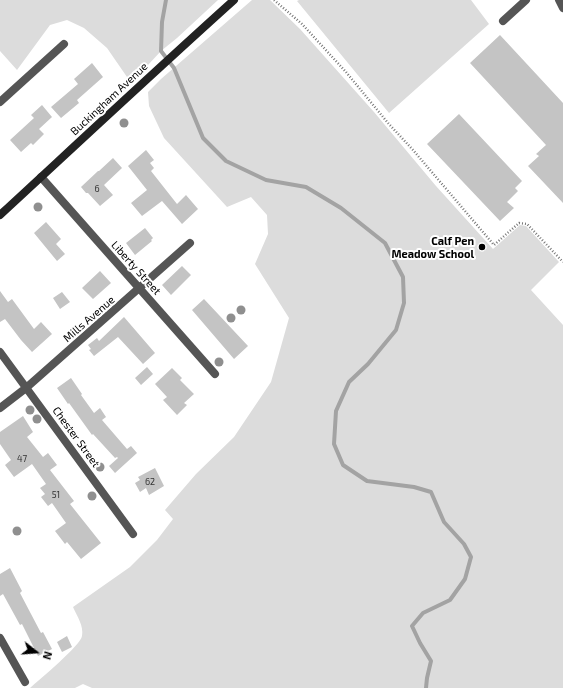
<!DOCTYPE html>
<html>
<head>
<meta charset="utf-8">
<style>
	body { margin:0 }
	#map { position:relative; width:563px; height:688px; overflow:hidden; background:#fff; font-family:"Exo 2",sans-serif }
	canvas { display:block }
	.north { position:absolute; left:16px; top:632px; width:40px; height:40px; -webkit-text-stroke:3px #fff; paint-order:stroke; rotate:107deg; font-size:11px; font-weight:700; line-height:16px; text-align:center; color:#000 }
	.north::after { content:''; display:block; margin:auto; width:14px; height:18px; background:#000; clip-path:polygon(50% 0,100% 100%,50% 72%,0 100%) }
</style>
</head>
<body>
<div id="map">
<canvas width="563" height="688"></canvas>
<div class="north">N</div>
</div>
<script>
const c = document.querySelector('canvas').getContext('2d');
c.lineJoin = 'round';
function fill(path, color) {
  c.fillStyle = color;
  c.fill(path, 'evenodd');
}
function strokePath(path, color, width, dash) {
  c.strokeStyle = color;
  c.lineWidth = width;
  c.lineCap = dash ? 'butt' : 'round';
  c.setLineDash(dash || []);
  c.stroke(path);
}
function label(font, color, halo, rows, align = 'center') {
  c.font = font + ' "Exo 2",sans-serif';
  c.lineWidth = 4;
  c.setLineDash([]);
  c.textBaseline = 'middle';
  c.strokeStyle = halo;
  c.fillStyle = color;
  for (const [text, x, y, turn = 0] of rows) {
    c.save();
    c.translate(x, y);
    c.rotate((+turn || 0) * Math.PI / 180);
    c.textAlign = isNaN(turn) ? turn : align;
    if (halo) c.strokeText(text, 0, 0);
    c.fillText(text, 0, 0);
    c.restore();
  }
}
const green = new Path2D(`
	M0,0H218L177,38L161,51L148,65L127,77L107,48L84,28L67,20L50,25L17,70L0,51Z
	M252,0H270L300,29L374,112L436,186L493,249L520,225L526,226L559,262L531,290L563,325V688H92L83,684L75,688H30C39,680 81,645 82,636C84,626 77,616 73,607L130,567L157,540L173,519L165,510L196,474L234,437L271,382L289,318L255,264L268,234L267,215L251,197L227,207L164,138L149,106L148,92L161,79Z
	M299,0H471L489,24L389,113L297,1Z`);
const stream = new Path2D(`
	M166,0L162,22L161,51L174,68L203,138L226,161L266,180L306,187L341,208L385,243L403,277L404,303L396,330L368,364L349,382L336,411L334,444L343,465L367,481L414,487L431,492L444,522L464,544L471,557L465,579L450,600L423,613L412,626L420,643L431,661L427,678L426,688`);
const building = new Path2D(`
	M500,35L563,103V203L528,166L539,156L536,154L546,145L470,63Z
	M92,63L103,77L77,100L79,103L61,118L51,107L78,84L74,79Z
	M42,105L52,117L39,129L44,134L33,145L31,143L21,152L10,140L34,118L31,115Z
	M459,114L522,181L515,188L518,191L507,202L514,208L500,221L427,144Z
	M146,150L154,160L150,163L154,168L151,171L177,204L186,195L198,209L182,224L162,201L142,216L131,203L147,190L128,166Z
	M113,158L122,168L104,185L113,195L100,206L88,193H86L81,187L98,171H99Z
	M46,222L61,239L56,244L65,254L57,261L34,233Z
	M145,228L153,238L151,240L152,241L135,255L126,243Z
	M182,266L191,275L171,295L162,285Z
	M100,271L111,283L93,299L82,288Z
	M0,291L8,302L12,299L34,329L41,322L52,334L32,352L21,340L5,319L0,322Z
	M62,292L70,302L60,309L53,298Z
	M204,299L248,346L234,359L192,310Z
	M124,317L155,353L143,364L118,337L94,356L89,350L91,349L88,345L97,338L99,341Z
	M147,367L153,374L141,385L135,378Z
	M172,368L182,378L180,380L194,394L184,403L187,405L177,415L163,400L167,397L155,384Z
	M71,378L82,394L81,395L94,413L100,408L106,417L102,420L127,449L131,446L137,453L115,473L109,466L118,458L117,457L115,458L93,434L92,435L69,403L68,404L57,388Z
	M23,416L33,432L27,437L43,457L48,453L57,465L50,470L74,501L70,504L101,543L81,559L67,542L65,544L55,531L66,523L52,503L48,506L41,497L45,494L40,488L46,484L32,464L14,477L5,465L11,460L0,444V432Z
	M155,468L164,486L149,495L146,488L140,492L135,483L140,480L138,477Z
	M10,568L22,591L20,593L41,633L43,632L52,649L38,656L22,624L20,625L3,594L0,596V574Z
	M67,636L72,647L62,652L57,642Z`);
const path = new Path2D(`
	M274,0L302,24L346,72L388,123L413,150L494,245L519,223L527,224L563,262`);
const service = new Path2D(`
	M559,0L563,8
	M503,21L526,0`);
const minor = new Path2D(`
	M0,102L64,44
	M41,177L215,374
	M0,352L133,534
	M0,408L26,388L190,243
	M0,638L25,682`);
const secondary = new Path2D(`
	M0,215C78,143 155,71 234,0`);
const trees = [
	[124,123],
	[38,207],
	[241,310],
	[231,318],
	[219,362],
	[30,410],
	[37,419],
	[100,467],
	[92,496],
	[17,531]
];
const markers = [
	[482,247,4,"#000"]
];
const numberNames = [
	["6",97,189],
	["47",22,459],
	["62",150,482],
	["51",56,495]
];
const streetNames = [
	["Buckingham Avenue",109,99,-43],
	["Liberty Street",136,268,48],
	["Mills Avenue",89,319,-41],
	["Chester Street",76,437,54]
];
const poiNames = [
	["Calf Pen",474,241],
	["Meadow School",474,254]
];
fill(green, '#dcdcdc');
strokePath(stream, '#a3a3a3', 4);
fill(building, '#c4c4c4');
strokePath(path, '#777', 2.5, [1, 2]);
strokePath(service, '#555', 8);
strokePath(minor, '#555', 8);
strokePath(secondary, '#222', 8);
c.fillStyle = '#8f8f8f';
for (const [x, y] of trees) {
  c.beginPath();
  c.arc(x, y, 4.5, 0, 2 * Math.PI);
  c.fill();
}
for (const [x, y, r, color] of markers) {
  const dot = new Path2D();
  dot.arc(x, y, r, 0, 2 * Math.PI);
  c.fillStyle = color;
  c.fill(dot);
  strokePath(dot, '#fff', 1.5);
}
label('9px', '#313131', null, numberNames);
label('11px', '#000', '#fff', streetNames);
label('bold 11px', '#000', '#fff', poiNames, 'right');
</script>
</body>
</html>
